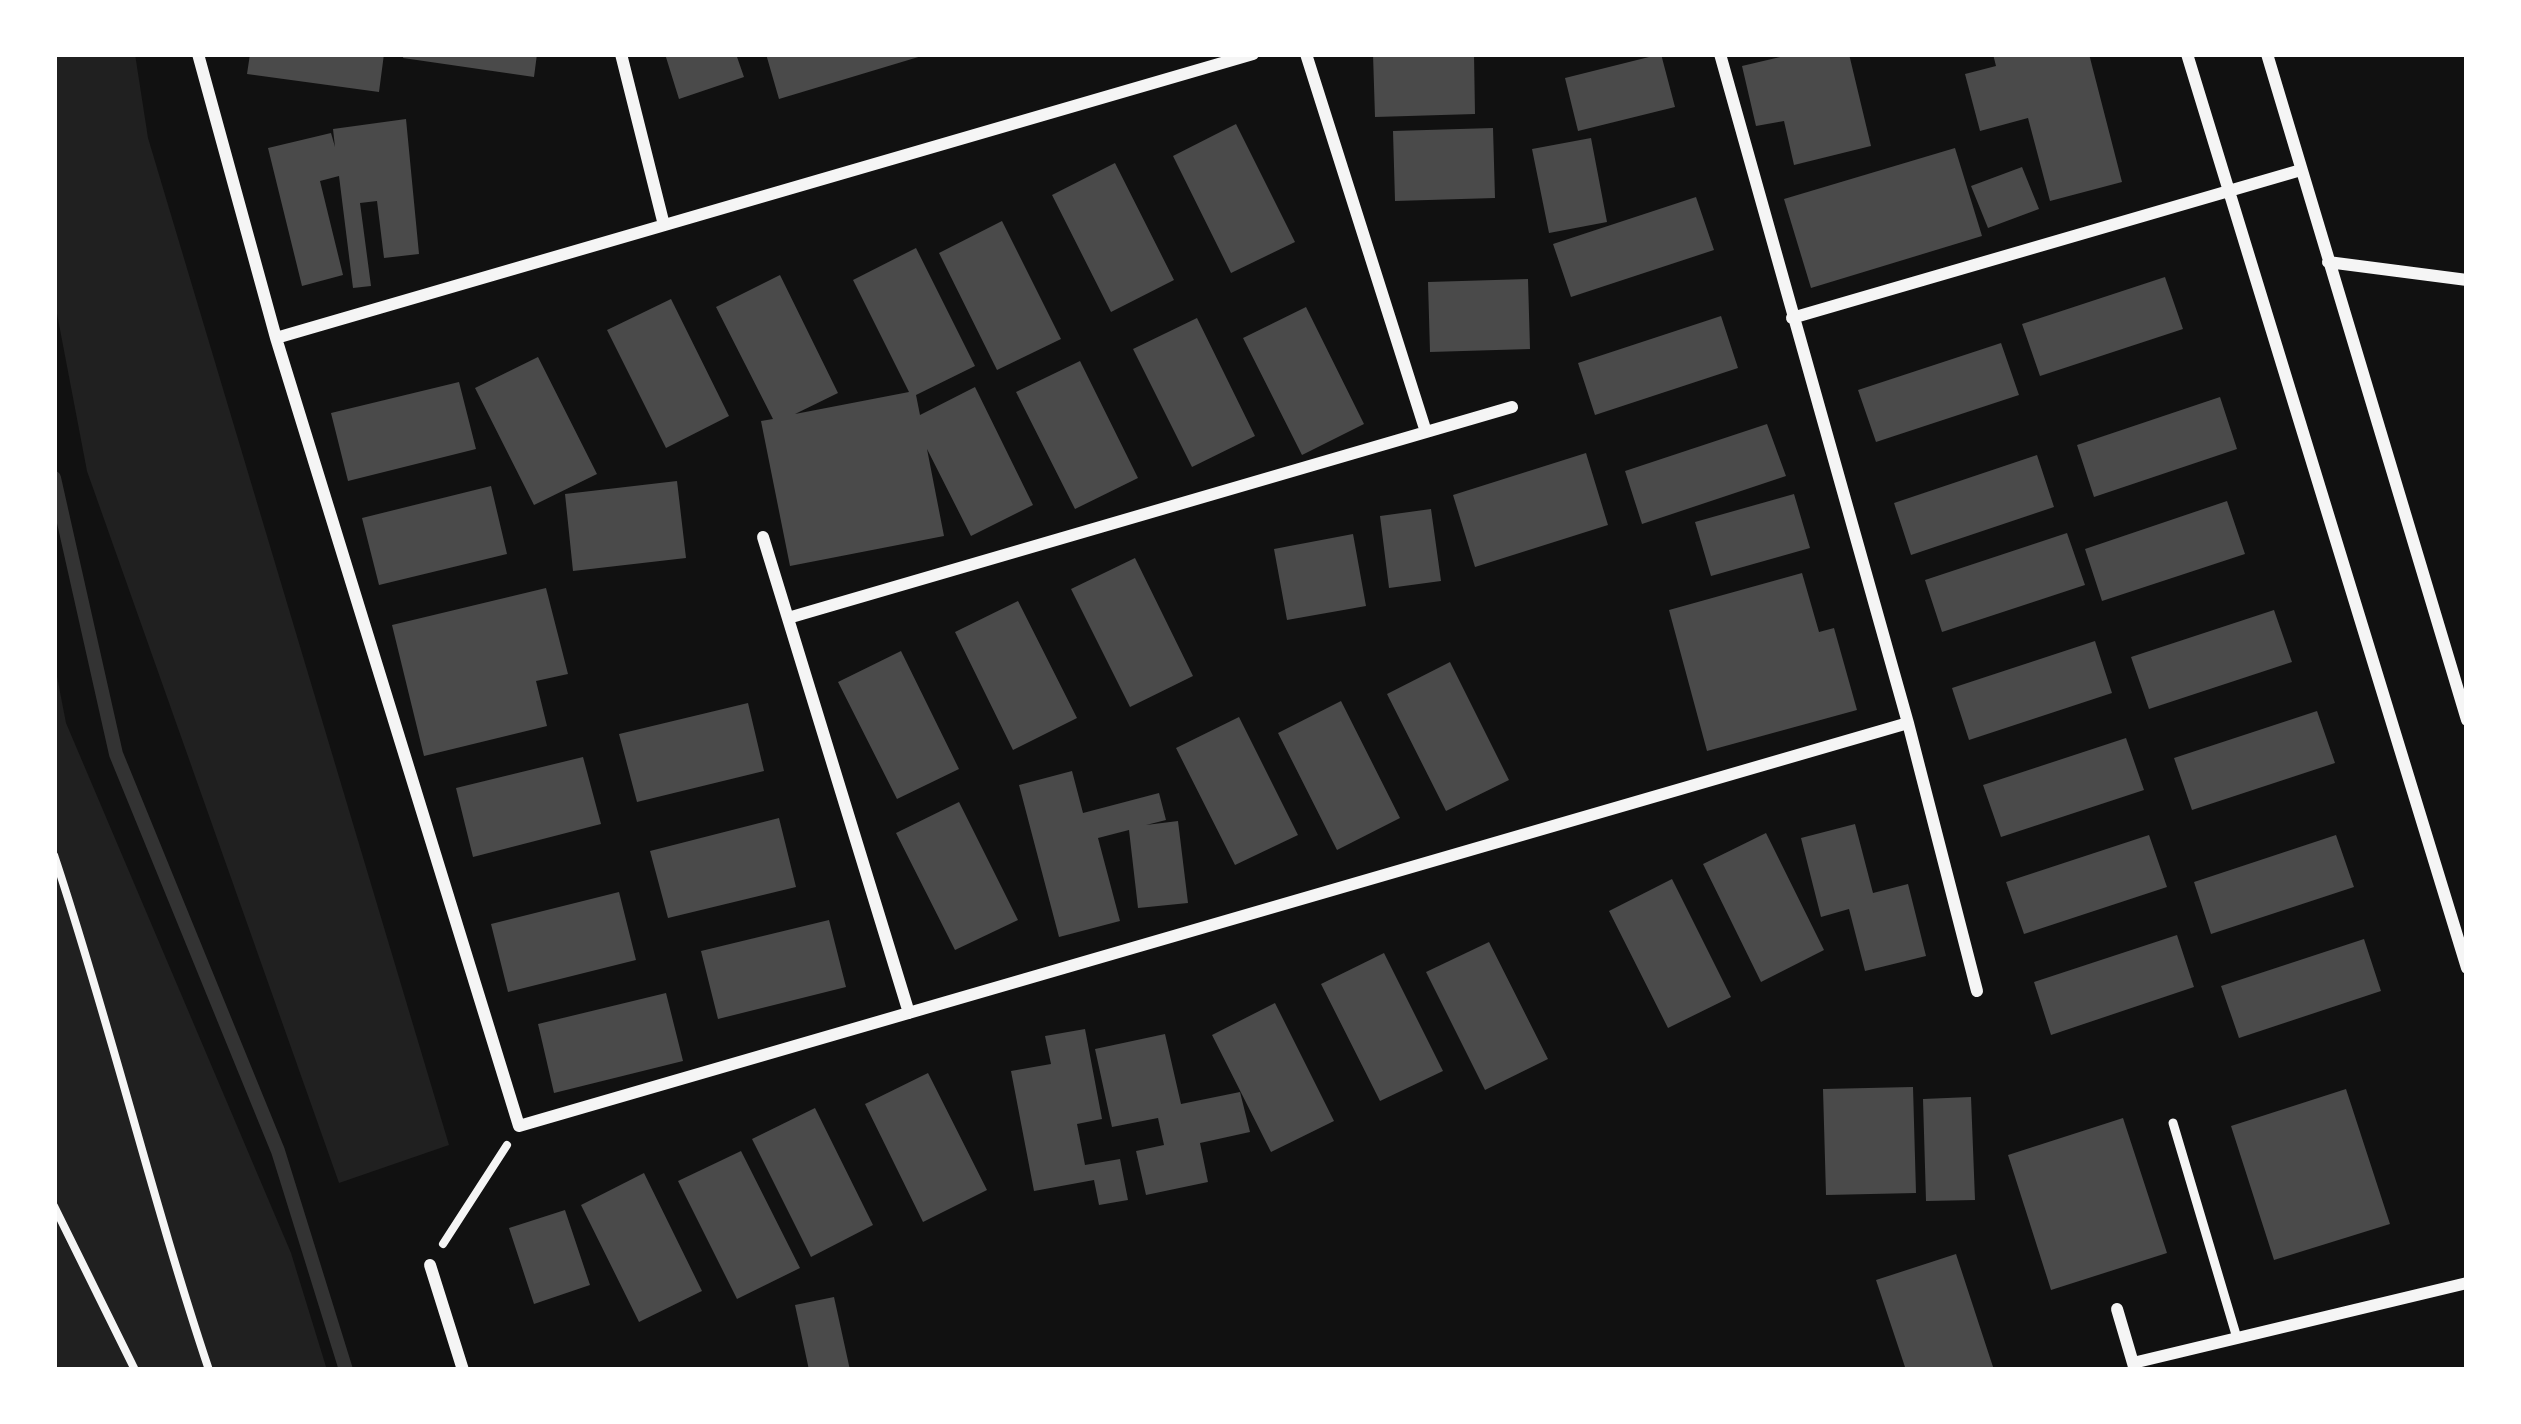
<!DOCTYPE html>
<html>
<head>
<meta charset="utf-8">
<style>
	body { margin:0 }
	#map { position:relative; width:2521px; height:1424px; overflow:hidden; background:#111; font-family:Bitter,serif }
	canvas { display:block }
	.frame { position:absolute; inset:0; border:57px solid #fff; pointer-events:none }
</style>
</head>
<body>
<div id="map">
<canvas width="2521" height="1424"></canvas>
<div class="frame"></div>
</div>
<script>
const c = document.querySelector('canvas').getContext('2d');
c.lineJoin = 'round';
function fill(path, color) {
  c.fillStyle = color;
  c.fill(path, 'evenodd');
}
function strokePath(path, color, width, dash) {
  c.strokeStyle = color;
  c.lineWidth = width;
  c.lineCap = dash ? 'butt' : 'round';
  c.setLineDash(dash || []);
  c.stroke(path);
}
const green = new Path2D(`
	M54,54H135L148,138L449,1145L339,1183L87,471L54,298Z
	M54,661L66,723L291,1253L327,1370H54Z`);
const stream = new Path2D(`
	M54,478L116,754L278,1151L346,1370`);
const building = new Path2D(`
	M250,54H384L379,92L247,74Z
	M404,54H537L534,77L403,58Z
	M665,54H736L744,77L679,99Z
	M766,54H924L925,55L779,99Z
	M1373,54H1474L1475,114L1375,117Z
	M1661,54L1675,107L1578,131L1565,78Z
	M1793,54H1849L1871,146L1794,165L1784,121L1756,126L1742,66Z
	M1993,54H2089L2122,182L2050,201L2028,118L1980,131L1965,74L1996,66Z
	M406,119L419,254L384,258L377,201L360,203L371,286L353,288L339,176L320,181L343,275L302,286L268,148L331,133L335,147L333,129Z
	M1236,124L1295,242L1231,273L1173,156Z
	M1493,128L1495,198L1395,201L1393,131Z
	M1591,138L1607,222L1549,233L1532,149Z
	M1955,148L1982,236L1811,288L1784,199Z
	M1115,163L1174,280L1111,312L1052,195Z
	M2022,167L2039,209L1988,228L1971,186Z
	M1696,197L1714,250L1571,297L1553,244Z
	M1002,221L1061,339L997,370L939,253Z
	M916,248L975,366L916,395L920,415L975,387L1033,505L971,536L927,449L944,536L790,566L761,421L773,419L716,307L780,275L838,393L795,414L909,392L853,280Z
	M2165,277L2183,329L2040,376L2022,324Z
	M1528,279L1530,349L1430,352L1428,282Z
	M671,299L729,416L666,448L607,330Z
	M1306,307L1364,424L1302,455L1243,338Z
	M1721,316L1738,368L1595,415L1578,363Z
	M1197,318L1255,436L1192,467L1133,349Z
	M2001,343L2019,395L1876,442L1858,390Z
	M538,357L597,474L534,505L475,388Z
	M1080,361L1138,478L1075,509L1016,392Z
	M459,382L476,449L348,481L331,413Z
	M2220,397L2237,449L2094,497L2077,445Z
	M1767,424L1786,476L1642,524L1625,471Z
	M1586,453L1608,525L1475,567L1453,495Z
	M2037,455L2054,507L1911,555L1894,503Z
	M677,481L686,558L573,571L565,494Z
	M491,486L507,554L379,585L362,518Z
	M1794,494L1810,548L1711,576L1695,522Z
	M2227,501L2245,554L2102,601L2085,549Z
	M1431,509L1441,581L1389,588L1380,516Z
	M2067,533L2085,585L1942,632L1925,580Z
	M1353,534L1366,606L1287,620L1274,549Z
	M1135,558L1193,676L1130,707L1071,589Z
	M1802,573L1819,632L1834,628L1857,710L1707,751L1669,610Z
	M546,588L568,674L536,681L547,726L424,756L392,625Z
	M1018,601L1077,718L1013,750L955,632Z
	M2274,610L2292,662L2149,709L2131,657Z
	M2095,641L2112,693L1969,740L1952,688Z
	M901,651L959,769L897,799L838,682Z
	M1450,662L1509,780L1446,811L1387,694Z
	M1341,701L1400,818L1337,850L1278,733Z
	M748,703L764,771L637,802L619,734Z
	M2317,711L2335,763L2192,810L2174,758Z
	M1239,717L1298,835L1235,865L1176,748Z
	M2126,738L2144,790L2001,837L1983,785Z
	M583,757L601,824L473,857L456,788Z
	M1072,771L1083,813L1159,793L1166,820L1146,825L1178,821L1188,903L1138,908L1129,830L1098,838L1120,921L1059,937L1019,785Z
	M959,802L1018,920L955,950L896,833Z
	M779,818L796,887L668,918L650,851Z
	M1855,824L1873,893L1908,884L1926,956L1865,971L1849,909L1821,917L1801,838Z
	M1766,833L1824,950L1761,982L1703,864Z
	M2149,835L2167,887L2024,934L2006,882Z
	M2336,835L2354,887L2211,934L2194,882Z
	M1672,879L1731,997L1668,1028L1609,911Z
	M619,892L636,960L508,992L491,924Z
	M829,920L846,987L718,1019L701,951Z
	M2177,935L2194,987L2051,1035L2034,982Z
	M2364,939L2381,991L2239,1038L2221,986Z
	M1489,942L1548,1059L1485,1090L1426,972Z
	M1384,953L1443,1071L1380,1101L1321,984Z
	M666,993L683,1061L554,1093L538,1024Z
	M1275,1003L1334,1121L1271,1152L1212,1035Z
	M1085,1029L1102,1119L1077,1124L1085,1165L1120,1159L1128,1200L1099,1205L1094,1180L1034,1191L1011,1071L1051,1064L1045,1036Z
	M1165,1034L1181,1104L1240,1092L1250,1132L1200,1143L1208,1182L1146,1195L1136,1151L1164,1145L1158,1118L1112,1127L1095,1049Z
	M928,1073L987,1190L923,1222L865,1104Z
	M1913,1087L1916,1193L1826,1195L1823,1089Z
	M2346,1089L2390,1224L2274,1260L2231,1126Z
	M1971,1097L1975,1200L1926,1201L1923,1099Z
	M815,1108L873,1225L811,1257L752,1139Z
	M2123,1118L2167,1253L2051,1290L2008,1155Z
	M741,1151L800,1268L737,1299L678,1181Z
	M644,1173L702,1291L639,1322L581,1205Z
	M565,1210L590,1285L534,1304L509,1228Z
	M1956,1254L1994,1370H1906L1876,1280Z
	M834,1297L850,1370H809L795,1305Z`);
const path = new Path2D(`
	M54,855C111,1026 152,1200 209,1370
	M54,1206L135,1370
	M443,1244L507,1145`);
const service = new Path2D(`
	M2173,1123L2237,1338`);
const minor = new Path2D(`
	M198,54L276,338L519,1126L1908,723
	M621,54L664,225
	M1306,54L1426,432
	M1720,54L1908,723L1977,991
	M2187,54L2467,968
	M2267,54L2467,720
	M2328,262L2467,280
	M1792,318L2301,170
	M276,338L1253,54
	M763,537L909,1013
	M788,618L1512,407
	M430,1265L463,1370
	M2117,1309L2135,1370
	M2133,1363L2467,1283`);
fill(green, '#202020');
strokePath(stream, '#333', 14);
fill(building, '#4a4a4a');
strokePath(path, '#f5f5f5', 8);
strokePath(service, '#f5f5f5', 9);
strokePath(minor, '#f5f5f5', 12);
</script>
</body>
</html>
